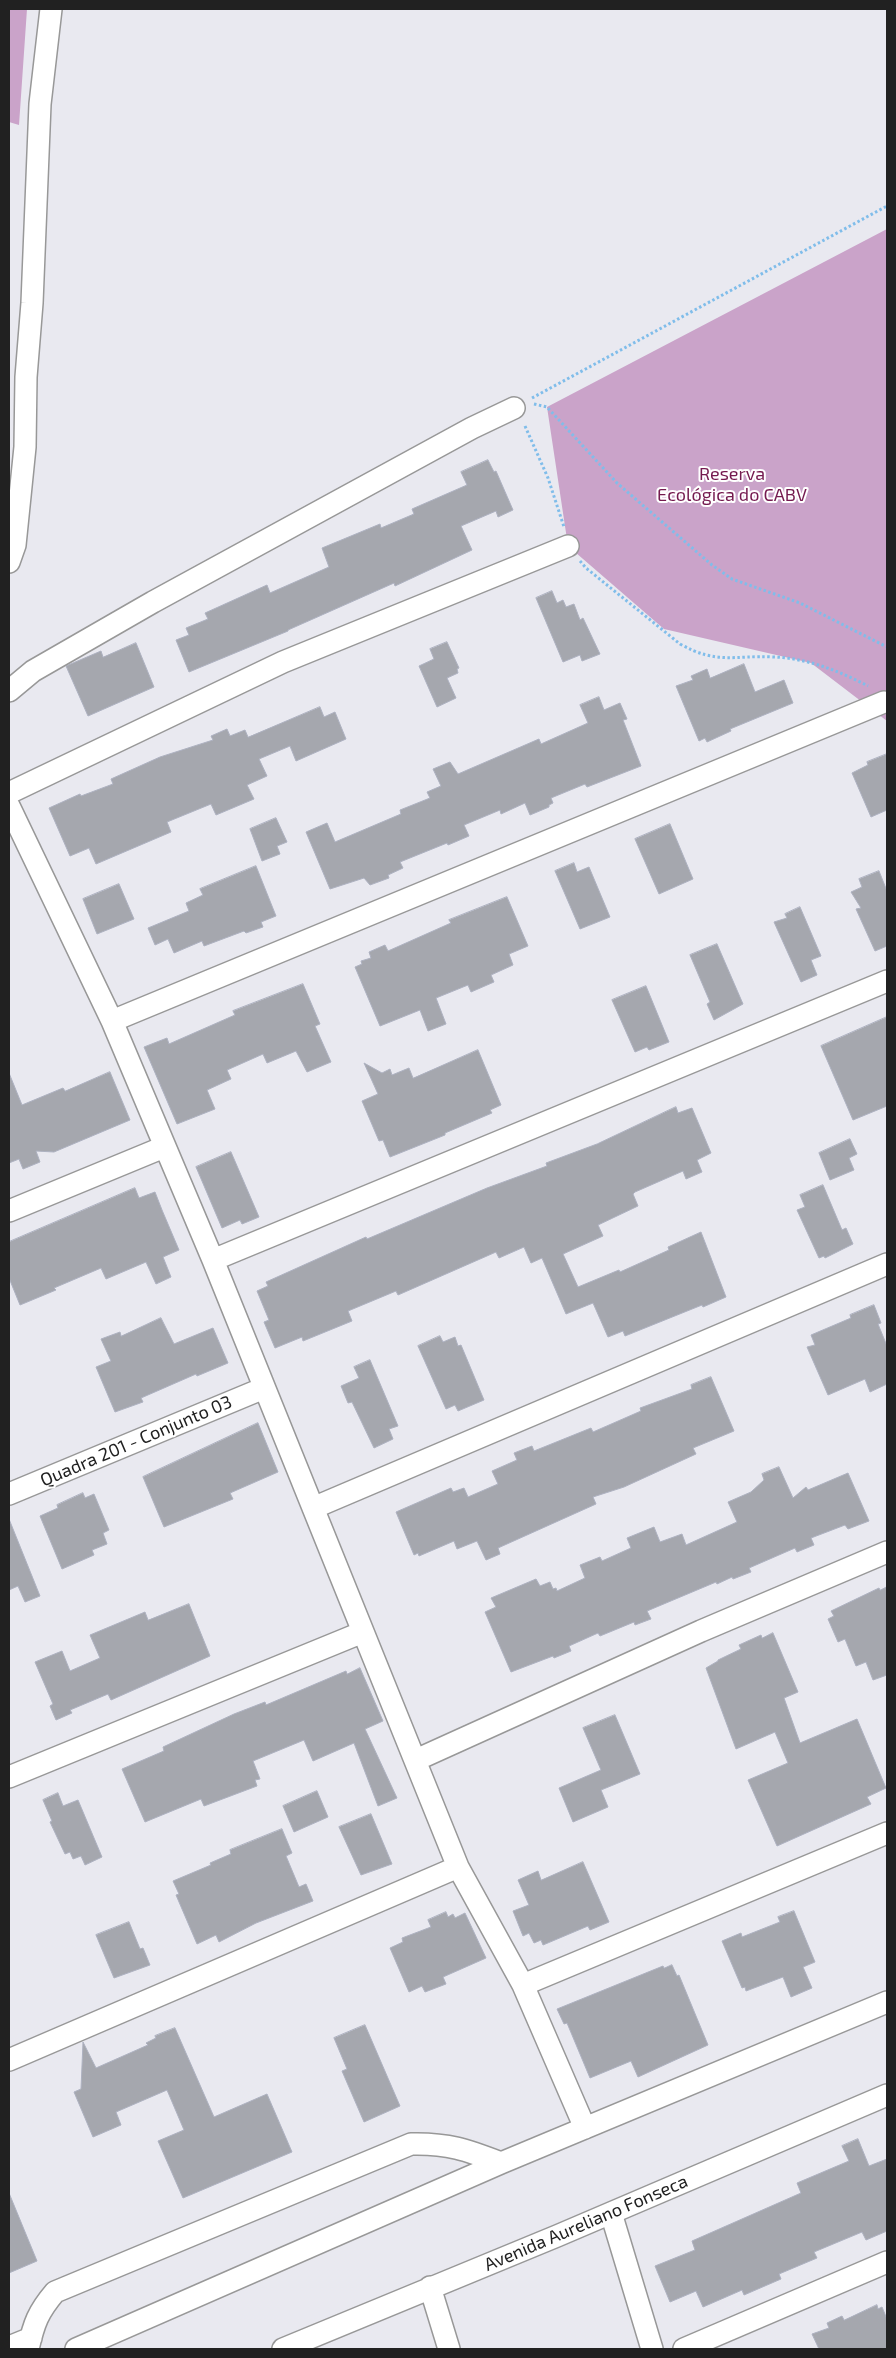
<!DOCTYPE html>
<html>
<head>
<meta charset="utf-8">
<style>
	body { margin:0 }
	#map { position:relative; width:896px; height:2358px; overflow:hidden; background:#e9e9f0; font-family:"Exo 2",sans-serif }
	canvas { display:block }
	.frame { position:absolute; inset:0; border:10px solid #212121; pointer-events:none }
</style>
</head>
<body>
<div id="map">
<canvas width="896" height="2358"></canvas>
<div class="frame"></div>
</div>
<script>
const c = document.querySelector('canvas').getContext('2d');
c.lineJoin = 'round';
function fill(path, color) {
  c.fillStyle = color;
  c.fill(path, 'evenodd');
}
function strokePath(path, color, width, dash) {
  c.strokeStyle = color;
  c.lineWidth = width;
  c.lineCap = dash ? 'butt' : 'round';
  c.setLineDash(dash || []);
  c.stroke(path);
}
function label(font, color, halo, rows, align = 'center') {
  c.font = font + ' "Exo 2",sans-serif';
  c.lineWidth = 4;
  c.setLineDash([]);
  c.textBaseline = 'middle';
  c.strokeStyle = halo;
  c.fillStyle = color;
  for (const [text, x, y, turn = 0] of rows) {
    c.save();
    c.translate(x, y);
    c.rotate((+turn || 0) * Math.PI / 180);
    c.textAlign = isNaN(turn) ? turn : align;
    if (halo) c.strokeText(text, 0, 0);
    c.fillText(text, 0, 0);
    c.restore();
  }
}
const forest = new Path2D(`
	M9,9H27L19,125L9,122Z
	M887,229V721L811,663L664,629L568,546L547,407Z`);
const building = new Path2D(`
	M488,460L494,472L496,471L513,510L498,517L496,511L461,526L472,550L395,586L394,583L288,630V631L189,672L176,640L189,635L186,628L208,619L205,613L267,585L270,593L329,567L322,548L380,524L381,528L414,514L412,509L467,485L461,472Z
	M552,591L557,603L563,600L566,607L574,604L580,620L583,618L600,654L582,661L580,655L563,662L536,598Z
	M447,642L459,668L457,669L458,673L447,678L456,698L437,707L419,666L434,659L430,649Z
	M136,643L154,687L88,716L66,666L101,651L103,657Z
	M744,664L755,692L784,680L793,703L730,729L731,731L707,742L705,738L699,741L676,686L693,680L691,676L707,669L710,678Z
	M599,697L604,710L620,703L627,719L623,720L641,766L587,787L585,784L551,798L553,803L549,805V807L530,815L525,803L501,814L500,810L464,825L469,836L448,845L447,843L400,862L403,868L388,875L389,878L370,885L364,878L330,889L306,832L327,823L335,842L401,814L400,810L430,798L427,792L441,786L433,769L450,762L458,774L539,739L541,744L588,723L580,705Z
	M320,707L324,717L335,712L346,739L296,761L290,746L259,759L267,776L247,785L254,799L216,815L211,804L167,822L171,832L96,864L89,848L70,856L49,808L80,794L81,796L113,784L111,779L160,757L213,740L211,736L227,729L230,736L245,730L248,737Z
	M887,754V810L871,817L852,773L868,765L867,762Z
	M276,818L287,842L277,846L280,854L262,861L250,829Z
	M670,824L693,879L659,894L635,839Z
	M574,863L577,872L589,867L610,917L580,929L555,871Z
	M256,866L276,916L261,922L263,927L246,933L244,931L204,946L202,941L174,953L168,939L155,945L148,928L189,911L186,903L203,895L200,889Z
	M879,871L887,891V946L875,951L856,909L861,908L851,892L862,887L859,879Z
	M119,884L134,919L97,934L83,899Z
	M507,897L528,946L509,954L513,965L491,975L494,982L471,992L468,985L436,998L446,1024L428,1031L420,1010L380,1026L355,967L362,964L361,961L371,958L369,952L385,945L388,951L451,923L449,920Z
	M800,907L821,956L811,960L817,975L801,982L774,922L787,918L785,914Z
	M717,944L743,1004L714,1020L707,1004L710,1002L690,955Z
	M303,984L320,1024L315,1026L331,1062L307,1072L296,1051L267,1063L263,1054L227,1070L231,1079L207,1090L215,1109L177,1124L144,1047L167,1038L169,1044L235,1015L233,1011Z
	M646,986L669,1042L649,1050L647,1047L635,1052L612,1000Z
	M887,1017V1106L853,1120L821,1046Z
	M478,1050L501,1105L490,1110L492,1113L445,1133V1135L390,1157L383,1140L379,1141L362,1101L378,1094L364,1063L382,1073L390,1069L392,1075L409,1068L413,1078Z
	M110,1072L130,1120L54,1152L36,1151L40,1162L23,1169L19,1159L9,1163V1073L22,1105L63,1088L65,1091Z
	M676,1107L678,1113L692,1108L711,1153L697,1160L702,1172L686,1179L683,1171L635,1192L633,1194L638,1206L598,1225L603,1236L563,1254L578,1287L619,1270L620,1272L669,1250L668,1247L701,1232L726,1297L703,1307L702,1305L625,1336L623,1331L608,1337L593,1303L566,1314L542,1258L531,1263L524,1247L499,1258L496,1252L398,1295L396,1291L348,1311L352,1321L303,1341L302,1337L275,1348L264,1322L269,1320L257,1291L268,1286L266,1282L366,1237L367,1239L487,1188L547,1166L546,1163L597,1144Z
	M850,1139L857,1154L849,1158L854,1170L830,1180L819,1153Z
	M231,1152L259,1217L242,1224L240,1220L222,1228L196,1167Z
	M823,1185L842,1230L846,1228L853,1244L825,1258L824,1256L819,1258L797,1210L805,1207L800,1195Z
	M135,1188L139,1198L155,1192L162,1210L179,1250L163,1257L171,1277L156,1284L146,1262L106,1279L101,1268L54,1288L56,1290L20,1305L9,1278V1242Z
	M874,1305L881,1323L878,1324L887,1346V1384L870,1392L865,1379L828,1395L807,1347L815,1345L811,1335L851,1318L850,1315Z
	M161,1318L174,1344L213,1328L228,1363L197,1376L196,1374L141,1398L143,1402L115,1412L96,1367L111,1361L101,1339L120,1332L121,1336Z
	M440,1336L443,1342L455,1337L458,1346L461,1345L484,1400L458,1411L455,1405L446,1409L418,1346Z
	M370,1360L398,1426L389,1429L393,1439L374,1448L352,1402L348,1403L341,1386L359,1378L354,1367Z
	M711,1377L734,1431L693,1448L696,1454L624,1487L593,1497L596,1504L498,1548L500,1554L486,1560L477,1541L457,1549L454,1541L419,1556L418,1553L414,1555L396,1512L451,1488L453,1492L464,1488L468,1497L498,1484L492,1471L517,1460L514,1453L532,1446L534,1451L591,1428L593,1432L641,1411L640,1408L692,1389L691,1385Z
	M258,1423L278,1472L230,1493L233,1499L164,1527L143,1477Z
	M779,1467L793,1498L806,1487L808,1490L848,1473L869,1521L848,1529L845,1525L811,1538L814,1545L797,1552L795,1548L749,1568L751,1572L733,1579L732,1577L717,1584L716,1582L647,1611L651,1619L635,1625L634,1622L600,1636L598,1633L569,1646L571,1651L554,1658L553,1656L511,1672L485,1612L496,1607L491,1598L536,1579L540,1586L550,1582L553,1589L556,1588L557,1591L585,1578L580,1565L600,1557L602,1561L631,1548L627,1538L654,1527L660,1542L682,1534L686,1545L737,1522L728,1502L751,1492L764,1480L762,1474Z
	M83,1493L85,1498L94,1494L109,1530L103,1533L107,1544L92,1550L94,1555L62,1569L40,1516L58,1508L57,1505Z
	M9,1519L40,1596L25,1602L18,1586L9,1590Z
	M887,1587V1675L873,1680L866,1662L856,1666L845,1639L838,1642L828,1619L834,1616L831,1611L879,1588L880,1590Z
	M189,1604L210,1656L111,1700L108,1694L70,1710L72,1713L56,1720L50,1706L53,1704L35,1662L62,1651L70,1671L100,1658L90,1635L145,1612L148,1620Z
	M773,1633L798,1692L784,1698L800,1743L857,1719L886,1788L867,1797L871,1804L777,1846L748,1780L788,1763L775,1732L736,1749L706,1668L718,1661V1660L741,1649L739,1645L761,1635L762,1638Z
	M360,1668L383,1721L365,1729L397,1798L378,1806L354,1743L313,1761L304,1740L253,1761L260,1779L255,1780L257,1786L204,1806L201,1799L145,1822L122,1769L164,1751L163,1747L234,1714L265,1702L266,1705L346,1671L347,1674Z
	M615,1715L640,1774L601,1790L608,1807L573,1822L559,1788L601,1770L583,1728Z
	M317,1791L328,1817L294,1832L283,1806Z
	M58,1793L63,1806L78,1800L102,1857L85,1865L81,1856L73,1859L70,1852L65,1854L50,1822L52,1821L43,1800Z
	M371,1814L392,1864L361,1875L339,1827Z
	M282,1829L292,1853L286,1856L299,1887L306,1884L313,1901L256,1923L219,1942L216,1935L197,1944L176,1895L179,1894L173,1881L211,1865L210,1863L231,1854L230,1850Z
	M583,1862L609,1922L590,1930L588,1926L543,1945L541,1940L534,1943L529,1933L523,1936L513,1911L529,1905L518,1880L538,1871L541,1880Z
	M794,1911L815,1962L803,1967L812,1988L791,1997L783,1977L746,1991L745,1987L742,1988L722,1941L741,1933L742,1937L780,1922L778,1917Z
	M446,1912L448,1917L453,1914L455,1918L465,1913L486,1958L443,1977L446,1984L425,1992L422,1986L409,1992L390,1948L403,1942L402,1938L431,1927L428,1920Z
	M129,1922L140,1949L143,1948L150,1965L114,1978L96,1935Z
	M672,1965L677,1976L679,1975L708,2045L638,2077L631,2061L590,2078L567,2023L564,2024L557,2009L663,1966L664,1968Z
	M365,2025L400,2106L364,2122L342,2071L347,2069L334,2038Z
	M175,2028L214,2117L267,2094L292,2152L183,2198L158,2141L184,2130L167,2090L116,2112L121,2125L93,2137L74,2092L81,2089L83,2042L96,2068L148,2045L146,2043L156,2038L155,2036Z
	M858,2139L869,2166L887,2159V2231L866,2240L862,2232L814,2252L817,2258L779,2274L781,2279L744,2295L742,2290L703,2307L696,2291L670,2302L655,2266L695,2250L692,2241L801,2193L797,2183L849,2161L842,2146Z
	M9,2193L37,2261L9,2273Z
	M877,2305L878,2309L882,2307L887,2319V2349H819L812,2334L829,2328L827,2323L842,2316L844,2320Z`);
const path = new Path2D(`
	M532,398L887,206
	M534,404L547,407L617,483L712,565L732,579L800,603L887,647
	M525,426L548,478L564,527
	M580,561L586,568L680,644C718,665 733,655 773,657C807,658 839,671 868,686`);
const minor = new Path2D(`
	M9,562L15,545L25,447L26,377L32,303L40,104L51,9
	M9,691L33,671L153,602L472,428L514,408
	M9,793L283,662L568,546
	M9,806L112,1021L213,1260L458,1867L523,1985L585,2128
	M112,1021L884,702
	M9,1211L164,1147
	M213,1260L887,981
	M9,1494L264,1388
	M313,1508L887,1264
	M416,1760L701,1631L887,1552
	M9,1777L363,1632
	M523,1985L887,1833
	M9,2060L458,1867
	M611,2213L652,2349
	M430,2287L449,2349
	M9,2347L31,2338
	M28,2349C34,2323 38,2312 55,2292L411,2144C448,2143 467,2150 501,2163
	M76,2349L501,2163L887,2002
	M283,2349L557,2236L887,2095
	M684,2349L887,2262`);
const parkNames = [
	["Reserva",732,474],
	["Ecológica do CABV",732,495]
];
const streetNames = [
	["Quadra 201 - Conjunto 03",136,1441,-23],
	["Avenida Aureliano Fonseca",586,2223,-23]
];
fill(forest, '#caa3c9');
fill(building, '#a5a7ae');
strokePath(building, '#adb1c0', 1);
strokePath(minor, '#989898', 24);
strokePath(path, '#80bdea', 3, [2.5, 2.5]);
strokePath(minor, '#fff', 21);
label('18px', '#741a4f', '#fff', parkNames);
label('18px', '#212121', '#fff', streetNames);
</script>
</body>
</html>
